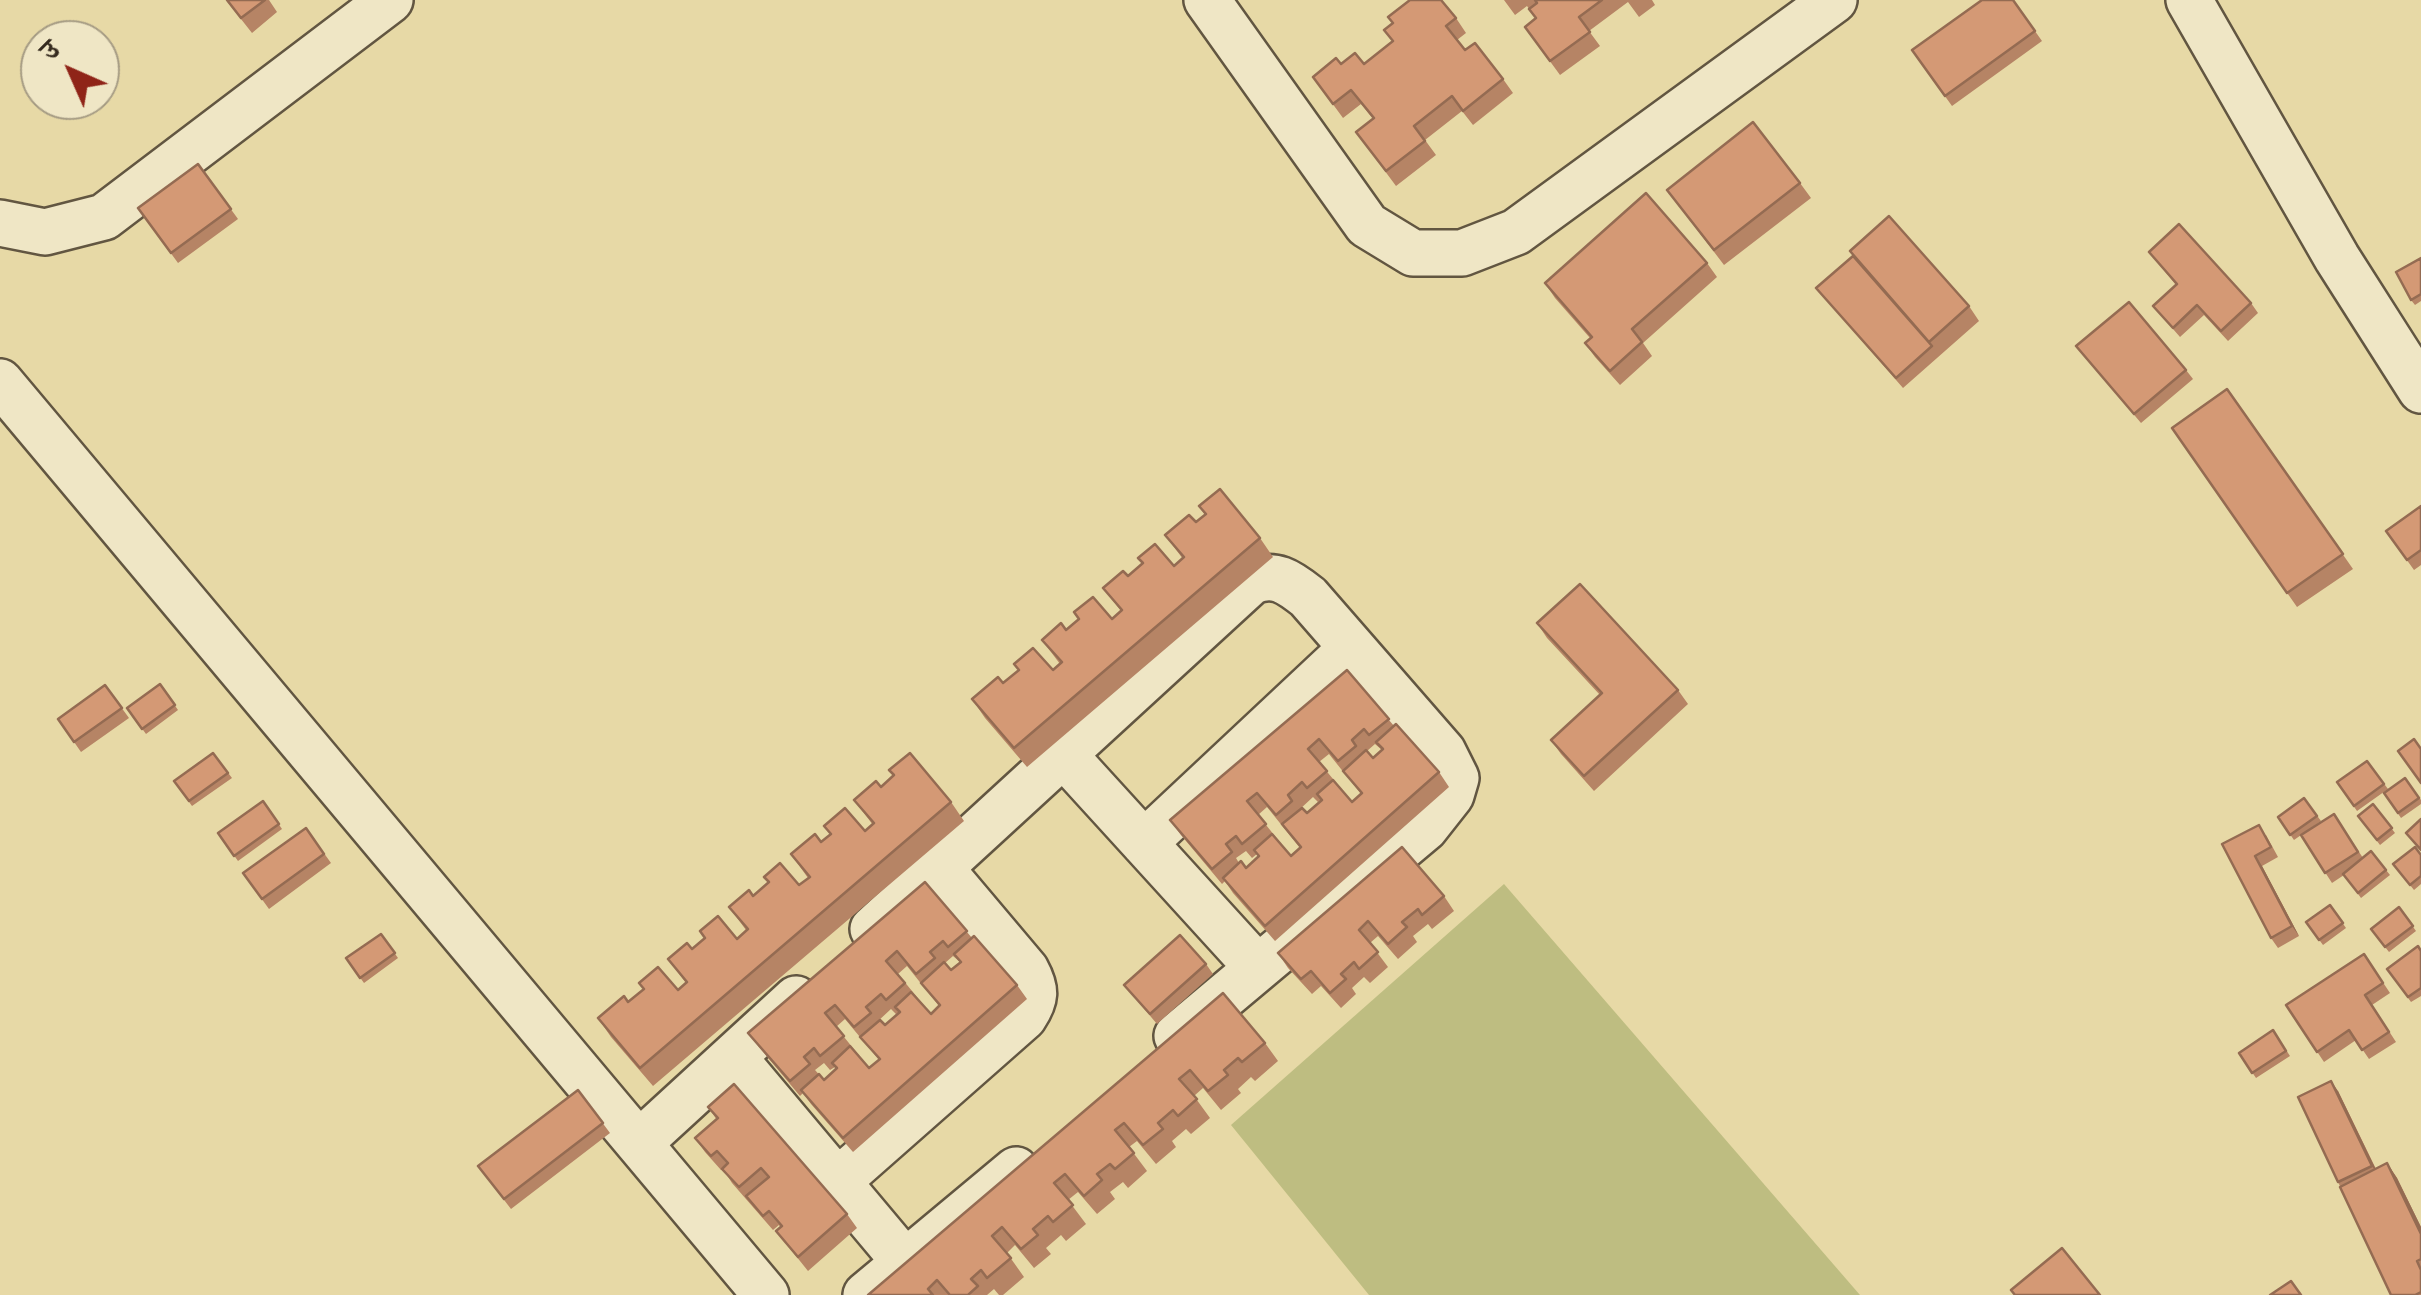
<!DOCTYPE html>
<html>
<head>
<meta charset="utf-8">
<style>
	body { margin:0 }
	#map { position:relative; width:2421px; height:1295px; overflow:hidden; background:#e7d9a6; font-family:"IM FELL French Canon","Noto Serif Devanagari",serif }
	canvas { display:block }
	.north { position:absolute; left:20px; top:20px; width:100px; height:100px; box-sizing:border-box; background:#efe6c5; border:2px solid #a59b83; border-radius:50%; rotate:315deg; font-size:28px; font-weight:700; line-height:40px; text-align:center; color:#362b1f }
	.north::after { content:''; display:block; margin:auto; width:35px; height:45px; background:#8f2418; clip-path:polygon(50% 0,100% 100%,50% 72%,0 100%) }
</style>
</head>
<body>
<div id="map">
<canvas width="2421" height="1295"></canvas>
<div class="north">उ</div>
</div>
<script>
const c = document.querySelector('canvas').getContext('2d');
c.lineJoin = 'round';
function fill(path, color) {
  c.fillStyle = color;
  c.fill(path, 'evenodd');
}
function strokePath(path, color, width, dash) {
  c.strokeStyle = color;
  c.lineWidth = width;
  c.lineCap = dash ? 'butt' : 'round';
  c.setLineDash(dash || []);
  c.stroke(path);
}
const green = new Path2D(`
	M1504,884L1860,1295H1369L1231,1125Z`);
const minor = new Path2D(`
	M1207,0L1367,225L1413,253H1462L1516,232L1834,0
	M2189,0L2337,258L2421,390
	M0,223L45,232L104,217L390,0
	M0,382L766,1295
	M1063,754L1258,968
	M1144,843L1352,648
	M873,929L1251,582C1274,571 1289,582 1308,597L1443,752L1456,778L1451,795L1425,828L1177,1036
	M733,1057L905,1262
	M639,1143L796,999
	M838,1181L1024,1017C1036,999 1037,990 1026,970L940,868
	M866,1295L1016,1170`);
const wall = new Path2D(`
	M226,0H269L277,12L252,33Z
	M1504,0H1652L1655,5L1639,17L1628,2L1589,31L1600,46L1560,75L1525,27L1536,19L1527,6L1515,15Z
	M2013,0L2042,41L1952,106L1912,50Z
	M1456,18L1466,33L1457,40L1465,50L1503,79L1513,93L1473,125L1462,111L1425,140L1436,155L1396,186L1356,132L1373,119L1361,104L1343,118L1313,77L1341,64H1364Z
	M198,164L238,219L178,263L138,208Z
	M1800,183L1811,198L1724,265L1667,190Z
	M2149,252L2251,303L2258,313L2228,341L2204,315L2180,337L2153,306L2176,285Z
	M1853,256L1969,306L1979,321L1903,388L1816,288Z
	M2421,258V301L2415,305L2411,300Z
	M1707,263L1717,277L1643,343L1652,356L1620,385L1595,357L1585,343L1590,338L1555,298L1545,283Z
	M2076,346L2186,370L2193,379L2141,423Z
	M2227,389L2353,569L2297,607L2172,428Z
	M1199,506L1260,538L1273,557L1027,767L985,718L972,699L1053,670L1060,664L1042,640L1066,630L1112,619L1121,611L1103,588L1128,576L1174,566L1183,559L1165,535L1196,522L1205,515Z
	M2421,506V565L2414,570L2386,531Z
	M1537,623L1678,690L1688,704L1594,791L1561,754L1551,740L1600,695L1547,638Z
	M1347,670L1394,726L1439,772L1449,787L1275,941L1233,893L1225,881L1222,884L1181,835L1170,820ZM1375,744L1382,750L1373,758L1367,751ZM1329,754L1361,794L1352,802L1319,762ZM1313,797L1318,802L1321,800L1307,813L1299,810ZM1267,807L1300,848L1291,856L1258,815ZM1246,851L1252,858L1257,854L1258,856L1246,868L1239,863L1236,858Z
	M160,684L178,710L146,734L127,708Z
	M105,685L129,718L81,752L58,719Z
	M213,753L232,778L192,806L174,781Z
	M2367,761L2388,789L2357,811L2337,782Z
	M2405,778L2421,800V804L2401,818L2384,793Z
	M881,787L951,802L964,821L653,1086L611,1037L598,1018L628,1002L678,990L686,983L668,959L692,949L704,938L700,931L737,939L746,930L729,907L753,896L799,885L808,878L791,854L821,842L830,834L824,826L865,831L873,825L854,800Z
	M2304,798L2321,821L2294,840L2278,817Z
	M263,801L282,829L238,861L218,833Z
	M2373,804L2395,833L2380,845L2358,816Z
	M2334,814L2363,858L2371,851L2390,875L2361,898L2344,875L2332,883L2301,835Z
	M306,828L331,863L269,909L243,873Z
	M2266,835L2278,857L2262,866L2299,936L2278,948L2271,938L2222,844Z
	M2421,855V884L2414,890L2393,864Z
	M925,882L972,938L1017,985L1027,999L853,1152L811,1104L803,1093L800,1096L759,1047L748,1033ZM953,956L960,962L951,970L945,963ZM907,966L939,1006L931,1014L898,974ZM891,1009L896,1014L899,1013L885,1025L877,1022ZM845,1019L879,1060L869,1068L836,1027ZM824,1063L830,1070L835,1067L836,1069L824,1080L815,1070Z
	M1444,896L1454,911L1432,929L1428,924L1413,936L1417,942L1398,959L1378,936L1370,943L1388,967L1370,983L1364,977L1352,988L1356,994L1341,1008L1321,986L1312,994L1288,968L1278,953Z
	M2330,905L2346,928L2323,945L2306,922Z
	M2399,907L2416,931L2389,952L2371,929Z
	M381,934L398,958L364,983L346,958Z
	M2421,951V996L2411,1002L2387,969Z
	M2364,954L2390,993L2372,1005L2396,1042L2369,1059L2356,1040L2324,1062L2286,1005Z
	M1206,964L1213,974L1157,1024L1124,985Z
	M1223,993L1265,1043L1278,1061L1255,1081L1251,1077L1238,1089L1241,1093L1221,1110L1203,1088L1194,1096L1210,1118L1191,1134L1186,1129L1172,1141L1176,1147L1156,1164L1137,1141L1129,1147L1147,1171L1128,1188L1123,1182L1110,1192L1115,1199L1097,1214L1078,1192L1068,1200L1086,1224L1066,1241L1061,1235L1046,1248L1051,1254L1034,1268L1015,1245L1007,1253L1024,1277L1003,1295H999L994,1289L987,1295H868Z
	M2273,1030L2290,1056L2256,1078L2239,1053Z
	M578,1090L610,1133L511,1209L478,1166Z
	M2338,1091L2376,1169L2387,1163L2397,1178L2421,1227V1295H2391L2338,1182Z
	M708,1107L847,1214L857,1228L808,1271L776,1231L780,1227L779,1225L773,1230L732,1183L723,1169L721,1170L705,1152L695,1138L717,1120Z`);
const shadedWall = new Path2D(`
	M2255,856L2262,866L2299,936L2292,926Z
	M2331,1081L2338,1091L2379,1176L2372,1166Z
	M2387,1163L2397,1178L2421,1227V1234Z`);
const building = new Path2D(`
	M227,0H265L241,18Z
	M1410,0H1441L1456,18L1446,26L1465,50L1475,43L1503,79L1463,111L1452,96L1414,126L1425,141L1386,171L1356,132L1374,118L1351,90L1333,104L1313,77L1336,58L1341,64L1355,53L1364,64L1393,41L1384,30L1393,23L1388,17Z
	M1535,0H1602L1579,17L1590,32L1550,61L1525,27L1536,18L1529,9L1537,3Z
	M1982,0H2013L2035,31L1945,96L1912,50Z
	M1753,122L1800,183L1714,250L1667,190Z
	M198,164L231,209L171,253L138,208Z
	M1646,193L1707,263L1632,329L1642,342L1610,371L1585,343L1592,337L1545,283Z
	M1889,216L1969,306L1929,342L1850,251Z
	M2179,224L2251,303L2221,331L2197,305L2173,328L2153,306L2177,284L2149,252Z
	M1853,256L1932,346L1896,378L1816,288Z
	M2421,258V294L2411,300L2396,272Z
	M2129,302L2186,370L2134,414L2076,346Z
	M2227,389L2343,554L2287,593L2172,428Z
	M1220,489L1260,538L1014,748L972,699L998,677L1003,683L1019,670L1014,664L1033,648L1053,670L1062,662L1042,640L1061,623L1066,630L1079,619L1074,612L1093,597L1112,619L1122,610L1103,588L1123,571L1128,576L1143,563L1138,558L1155,544L1174,566L1184,557L1165,535L1189,515L1196,522L1206,514L1199,506Z
	M2421,506V550L2407,560L2386,531Z
	M1580,584L1678,690L1584,776L1551,740L1602,693L1537,623Z
	M1347,670L1389,719L1369,735L1364,729L1352,740L1356,746L1338,761L1319,739L1308,749L1327,771L1307,788L1302,782L1288,795L1292,801L1276,815L1257,793L1247,801L1266,824L1242,844L1236,836L1226,844L1232,852L1212,869L1170,820Z
	M160,684L175,705L142,729L127,708Z
	M105,685L122,708L74,742L58,719Z
	M1396,724L1439,772L1265,926L1223,878L1241,861L1246,868L1259,856L1254,850L1272,834L1291,856L1301,847L1282,824L1302,808L1307,813L1322,800L1317,794L1333,780L1352,802L1362,793L1343,771L1366,750L1373,758L1383,749L1376,742Z
	M2414,739L2421,749V783L2398,751Z
	M213,753L228,773L189,801L174,781Z
	M910,753L951,802L640,1068L598,1018L624,996L628,1002L644,989L639,983L658,967L678,990L687,982L668,959L687,943L692,949L705,938L700,931L718,916L737,939L748,929L729,907L749,890L753,896L769,882L764,877L780,863L799,885L810,877L791,854L815,834L821,842L831,834L824,826L845,808L865,831L874,823L854,800L876,781L881,787L894,775L889,770Z
	M2367,761L2384,784L2354,806L2337,782Z
	M2405,778L2419,798L2398,813L2384,793Z
	M2304,798L2317,816L2290,835L2278,817Z
	M263,801L279,824L234,856L218,833Z
	M2373,804L2392,828L2377,840L2358,816Z
	M2334,814L2358,852L2325,873L2301,835Z
	M2421,819V850L2406,833Z
	M2259,825L2271,847L2255,856L2292,926L2271,938L2222,844Z
	M306,828L324,854L262,899L243,873Z
	M1402,847L1444,896L1422,915L1418,909L1402,922L1407,927L1388,944L1368,921L1359,930L1378,952L1359,969L1354,962L1341,974L1346,979L1330,993L1311,971L1301,979L1278,953Z
	M2415,847L2421,855V876L2410,885L2393,864Z
	M2371,851L2386,870L2358,893L2343,874Z
	M925,882L967,931L948,947L943,941L930,952L935,958L916,974L897,951L886,961L905,983L886,1000L881,994L866,1007L871,1013L854,1027L835,1005L825,1013L844,1036L820,1056L814,1048L804,1057L810,1064L790,1081L748,1033Z
	M2330,905L2343,923L2319,940L2306,922Z
	M2399,907L2413,926L2385,947L2371,929Z
	M381,934L395,953L360,978L346,958Z
	M1180,935L1206,964L1150,1014L1124,985Z
	M974,936L1017,985L843,1138L801,1090L819,1074L824,1080L837,1068L832,1063L850,1046L869,1068L880,1059L860,1037L880,1020L885,1025L900,1012L895,1007L911,992L931,1014L940,1005L921,983L944,962L951,970L961,962L954,954Z
	M2418,946L2421,951V988L2408,997L2387,969Z
	M2364,954L2383,983L2365,995L2389,1032L2362,1050L2349,1030L2317,1052L2286,1005Z
	M1223,993L1265,1043L1242,1062L1238,1058L1224,1070L1228,1075L1208,1091L1190,1070L1179,1079L1197,1099L1178,1116L1173,1110L1158,1123L1163,1129L1143,1145L1124,1123L1115,1130L1134,1153L1115,1169L1110,1164L1097,1174L1102,1180L1084,1196L1065,1174L1054,1183L1073,1205L1053,1222L1048,1216L1033,1229L1038,1235L1021,1249L1002,1227L992,1236L1011,1258L987,1278L981,1270L971,1279L978,1286L968,1295H950L937,1280L928,1289L933,1295H868Z
	M2273,1030L2286,1051L2252,1073L2239,1053Z
	M2331,1081L2372,1166L2338,1182L2298,1097Z
	M734,1084L847,1214L798,1257L776,1231L782,1226L769,1211L763,1216L746,1196L769,1177L761,1168L739,1187L722,1169L728,1163L717,1151L711,1156L695,1138L718,1118L708,1107Z
	M578,1090L603,1123L504,1199L478,1166Z
	M2387,1163L2421,1234V1259L2417,1261L2421,1270V1292L2415,1295H2391L2340,1187Z
	M2062,1248L2100,1295H2015L2011,1290Z
	M2291,1281L2301,1295H2270Z`);
fill(green, '#bebd81');
strokePath(minor, '#625641', 50);
strokePath(minor, '#efe6c5', 45);
fill(wall, '#b68465');
fill(shadedWall, '#946b52');
fill(building, '#d49975');
strokePath(building, '#946b52', 2.5);
</script>
</body>
</html>
